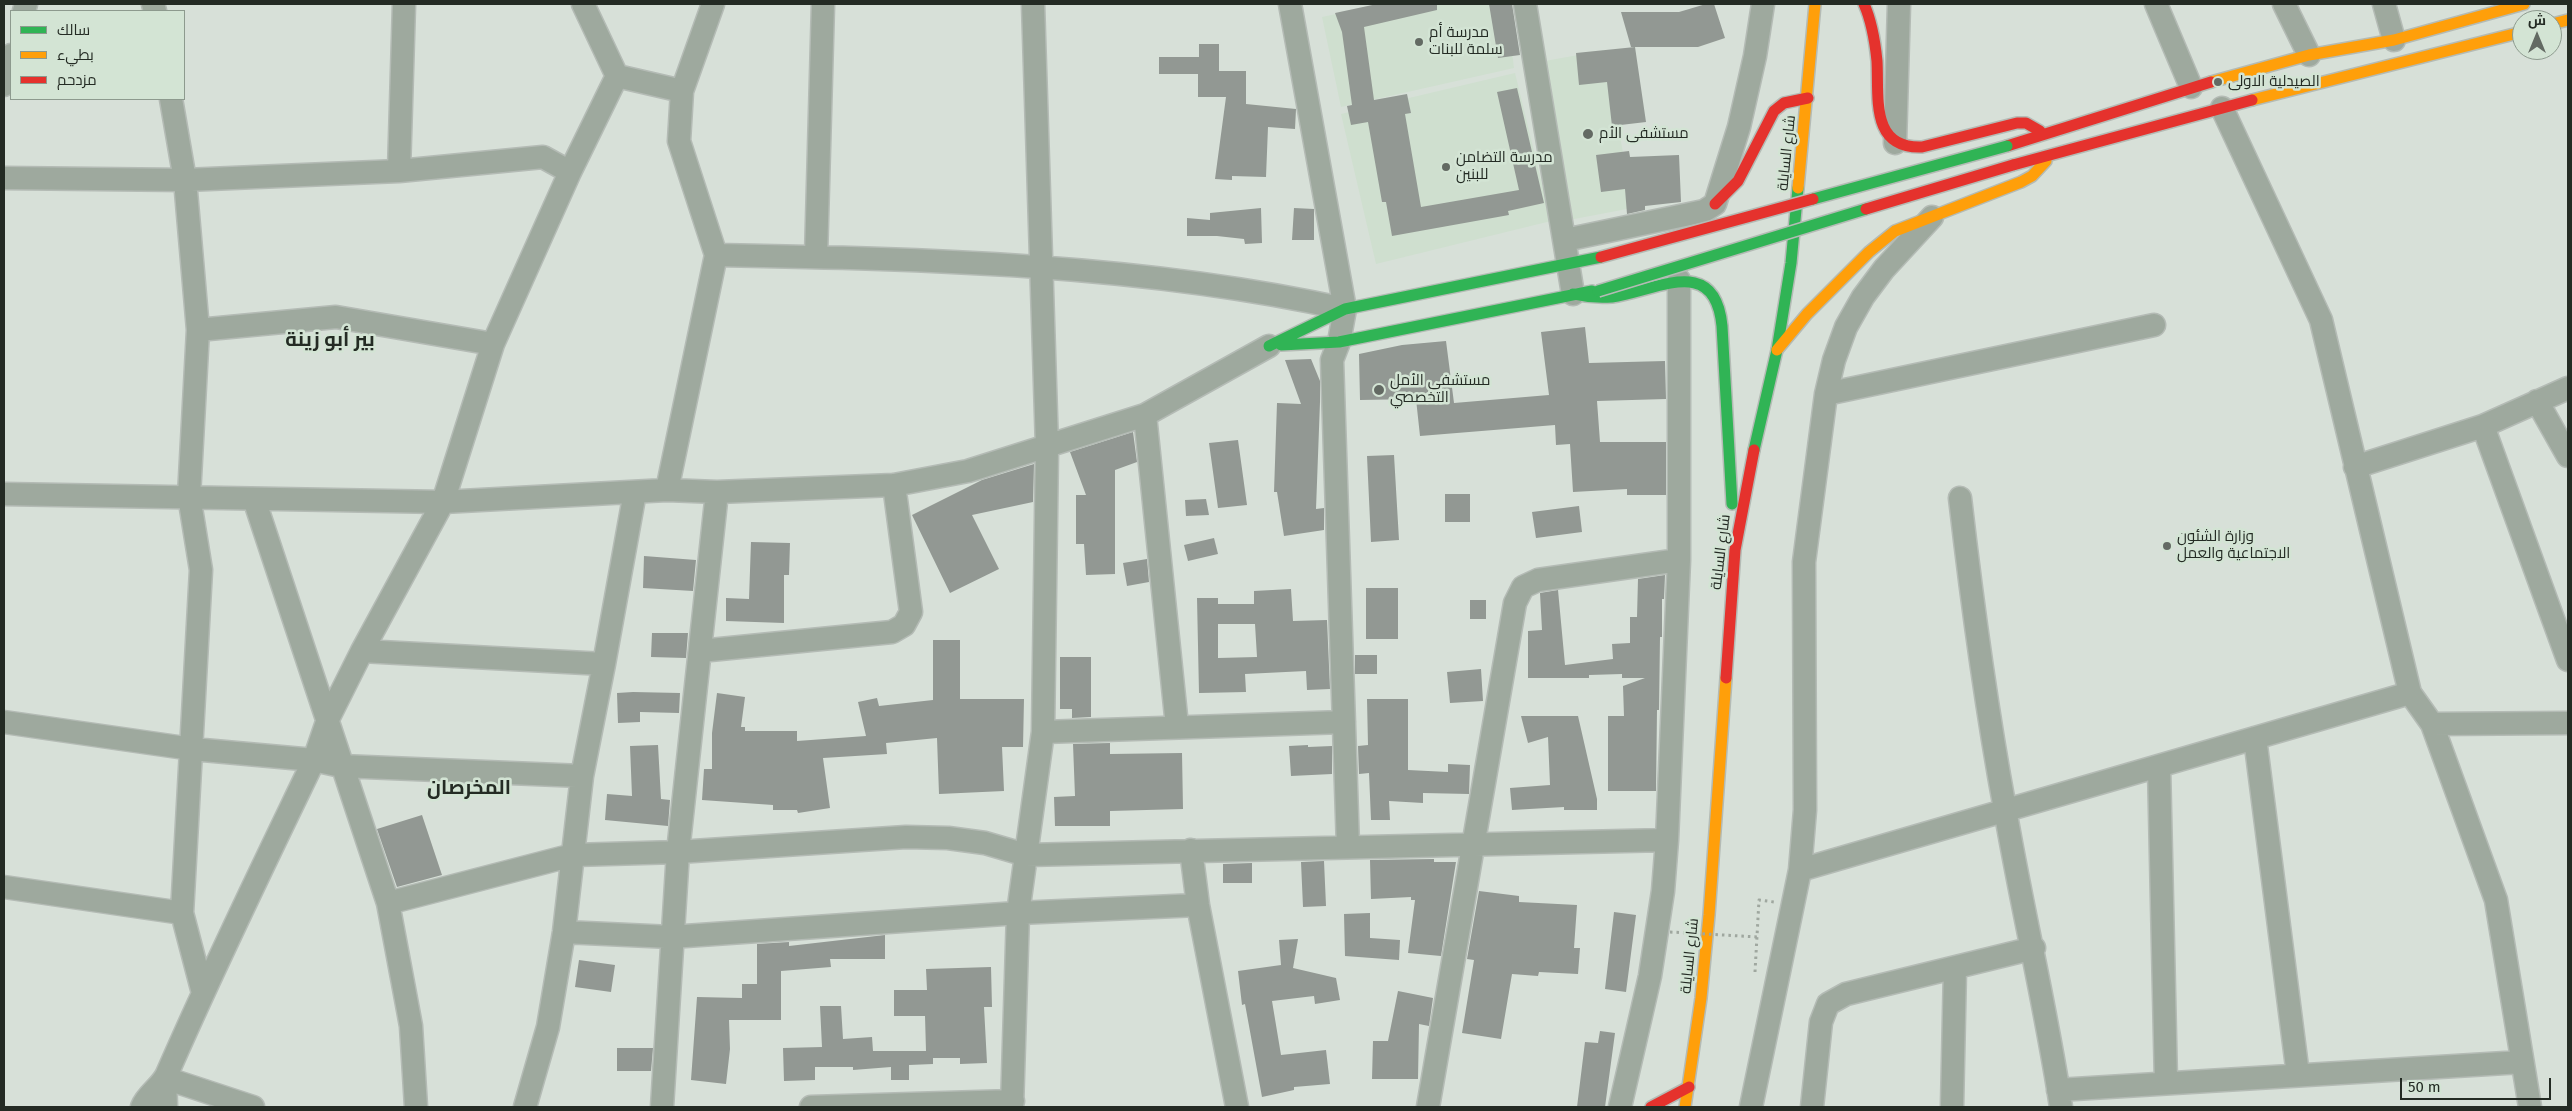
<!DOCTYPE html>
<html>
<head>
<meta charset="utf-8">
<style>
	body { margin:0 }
	#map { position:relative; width:2572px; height:1111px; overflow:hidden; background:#d7e0d8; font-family:"Fira Sans",Cairo,sans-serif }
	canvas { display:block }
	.frame { position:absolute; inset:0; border:5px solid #242b24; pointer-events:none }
	.legend { position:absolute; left:10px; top:10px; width:175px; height:90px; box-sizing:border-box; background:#d3e4d4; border:1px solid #8d9a8e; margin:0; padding:6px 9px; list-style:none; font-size:15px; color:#242b24 }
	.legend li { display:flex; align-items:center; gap:10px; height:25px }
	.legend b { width:25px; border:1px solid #8d9a8e }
	.north { position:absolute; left:2512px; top:10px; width:50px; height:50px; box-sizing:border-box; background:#d3e4d4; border:1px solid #8d9a8e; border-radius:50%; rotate:0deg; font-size:14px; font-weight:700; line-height:20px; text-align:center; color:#242b24 }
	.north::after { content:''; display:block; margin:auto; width:18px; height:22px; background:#636a63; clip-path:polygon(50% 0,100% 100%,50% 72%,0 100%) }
	.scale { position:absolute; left:2400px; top:1078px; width:151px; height:22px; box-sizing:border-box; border:2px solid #242b24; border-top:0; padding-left:6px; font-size:15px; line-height:18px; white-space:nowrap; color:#242b24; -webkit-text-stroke:4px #d3e4d4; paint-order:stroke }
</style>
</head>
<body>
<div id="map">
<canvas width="2572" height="1111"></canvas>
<div class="frame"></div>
<ul class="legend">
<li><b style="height:6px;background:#30b455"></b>سالك</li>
<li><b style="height:6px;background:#ff9f0a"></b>بطيء</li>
<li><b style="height:6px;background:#e5322d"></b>مزدحم</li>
</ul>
<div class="north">ش</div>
<div class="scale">50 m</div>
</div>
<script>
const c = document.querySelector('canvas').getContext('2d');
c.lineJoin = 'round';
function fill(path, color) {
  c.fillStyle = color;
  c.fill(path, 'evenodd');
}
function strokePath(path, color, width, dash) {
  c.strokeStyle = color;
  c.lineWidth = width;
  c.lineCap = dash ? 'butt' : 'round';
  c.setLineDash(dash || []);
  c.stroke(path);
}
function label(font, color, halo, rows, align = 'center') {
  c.font = font + ' "Fira Sans",Cairo,sans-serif';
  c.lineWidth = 5;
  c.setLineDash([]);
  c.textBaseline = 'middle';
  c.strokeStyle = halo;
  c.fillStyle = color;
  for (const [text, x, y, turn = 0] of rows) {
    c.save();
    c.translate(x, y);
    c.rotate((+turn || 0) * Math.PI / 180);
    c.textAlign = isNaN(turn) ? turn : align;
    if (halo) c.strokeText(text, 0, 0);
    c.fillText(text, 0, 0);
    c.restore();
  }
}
const built = new Path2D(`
	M1383,4H1506L1514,68L1341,107L1322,17Z
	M1606,50L1632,208L1569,220L1545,61Z
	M1515,73L1551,221L1376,264L1341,114Z`);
const building = new Path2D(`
	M1377,4H1437V10L1364,27L1374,100L1407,94L1411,113L1405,114L1421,207L1519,190L1497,92L1517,88L1544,203L1508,211L1509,215L1392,236L1386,202H1382L1368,122L1351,125L1347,106L1352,105L1342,32L1335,13Z
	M1489,4H1512L1520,55L1498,58Z
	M1706,4H1714L1725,38L1698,47H1631L1621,12H1679Z
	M1199,44H1219V71H1246V104L1296,109L1295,129L1268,127L1266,177L1232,176V180L1215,179L1226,97H1198V74H1159V57H1199Z
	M1635,47L1646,122L1612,126L1607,82L1579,85L1576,53Z
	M1629,151L1630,157L1679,155L1681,202L1645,206V210L1627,214L1625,189L1601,192L1596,155Z
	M1261,208L1262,243L1245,244L1244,239L1217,236H1187V218L1210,220V213Z
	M1294,208L1314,209V240H1292Z
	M1585,327L1589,363L1665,361L1666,399L1597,401L1600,442H1666V495H1627V489L1573,492L1570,444L1556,445L1555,425L1420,436L1416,399L1360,400L1359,354L1402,345L1446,341L1454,403L1549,395L1541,332Z
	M1311,359L1320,381V402L1316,509L1324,508V530L1284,536L1277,492H1274L1277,403L1301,404L1285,360Z
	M1133,432L1137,462L1115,470V574L1086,575L1084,544H1076V495H1086L1070,452Z
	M1238,440L1247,505L1218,508L1209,443Z
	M1394,455L1399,540L1371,542L1367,456Z
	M1034,464L1033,502L972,515L999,569L950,593L912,515L982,480Z
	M1445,494H1470V522H1445Z
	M1206,499L1209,515L1186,516L1185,500Z
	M1579,506L1582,532L1536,538L1532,512Z
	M1214,538L1218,554L1188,561L1184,545Z
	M751,542L790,543L789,575H784V623L726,621V598L749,599Z
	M644,556L696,560L693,591L643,588Z
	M1147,559L1149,582L1127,586L1123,563Z
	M1665,575L1664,599H1662V637H1660L1659,710H1657L1656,791H1608V716H1624L1623,686L1645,678H1622V674L1589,675V678H1528V631L1542,630L1540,593L1558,590L1565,665L1613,659L1612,644L1630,643V617H1637L1638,579Z
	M1366,588H1398V639H1366Z
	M1291,589L1293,621L1327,620L1330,689L1307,690L1306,671L1245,674L1246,692L1199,693L1197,598H1218V604H1254V591ZM1218,624H1255L1257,657L1218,658Z
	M1470,600H1486V619H1470Z
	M652,633H688L686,658L651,657Z
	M933,640H960V699H1024L1023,747H1002L1004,791L939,794L937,738L886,743L887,754L823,758L830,808L798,813L797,810H773V805L702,800L704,769H712V733L717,693L745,697L741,727H745V731H797V741L866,736L858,702L877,698L879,706L933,700Z
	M1355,655H1377V674H1355Z
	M1060,657H1091V717L1072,718V709H1060Z
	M1481,669L1483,701L1450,703L1447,672Z
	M633,692L680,693L679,713L640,712V722L618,723L617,693Z
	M1367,699H1408V770L1448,772V764L1470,765L1469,794L1423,793V803L1389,801L1390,820H1371L1369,773L1359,774L1358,746L1368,745Z
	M1521,716H1578L1597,799V810H1564V807L1512,810L1510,788L1550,785L1548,737L1528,743Z
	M1110,743V754L1182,753L1183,809L1110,811V826H1055L1054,797L1075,796L1073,744Z
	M658,745L661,799L670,800L668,826L605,820L607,794L632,796L630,746Z
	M1308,745V747L1332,746V774L1291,776L1289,746Z
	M422,815L442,875L397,887L377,829Z
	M1434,859V862H1456L1441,956L1408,953L1415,900H1411V897L1371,899L1370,860Z
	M1324,861L1326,906L1303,907L1301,862Z
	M1252,863V883H1223V864Z
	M1479,891L1519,896V902L1577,905L1574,948H1580L1578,974L1539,972L1538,976L1512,974L1501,1039L1462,1033L1474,960L1467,959Z
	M1614,912L1636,915L1626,992L1605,989Z
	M1370,913V938L1400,940L1399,960L1345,956L1344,914Z
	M885,935V959H830L831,967L781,971V1020H729L730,1049L726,1084L691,1080L697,997L742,998V984H757V944L789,942V946Z
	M1298,939L1293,968L1336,978L1340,1000L1315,1004L1314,996L1272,1001L1281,1055L1326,1050L1330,1084L1294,1087V1090L1262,1097L1245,1004L1242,1005L1238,971L1281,965L1279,940Z
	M579,960L615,965L611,992L575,987Z
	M991,967L992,1007H984L987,1063L960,1064V1058H933V1064L909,1065V1080H891V1067L853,1070V1067H815V1080L784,1081L783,1048L822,1047L820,1006H841L843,1039L872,1037L873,1051H926L925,1016H894V990H927L926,969Z
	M1398,991L1433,998L1429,1026L1419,1024L1418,1079H1372L1373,1041H1388Z
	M1600,1031L1615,1033L1605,1107H1577L1585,1042L1598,1043Z
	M617,1048H653L651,1071H617Z`);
const path = new Path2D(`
	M1755,972L1759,900L1774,902`);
const street = new Path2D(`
	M153,4L155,11
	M583,4L617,76
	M1290,4L1345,309L1339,342L1332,360L1348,847
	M1525,4L1573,294
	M2156,4L2191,87
	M2284,4L2309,55
	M2384,4L2394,40
	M24,11L26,4
	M617,76L682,91
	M4,85L11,55
	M171,99L185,180L198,330L189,496L201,570L182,913L203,993
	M2222,108L2321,320L2410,693L2432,724L2496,900L2530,1107
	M1895,143L1899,4
	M399,171L404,4
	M4,178L185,180L399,171L543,157L570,172
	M1565,240L1704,211L1715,204L1739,127L1755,56L1763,4
	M716,255C924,259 1142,264 1345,309
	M816,257L823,4
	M198,330L336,317L493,344
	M1826,394L2154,325
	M2537,401L2568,456
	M1145,415L1177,726
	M2483,426L2568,660
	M2355,467L2483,426L2568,388
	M667,490L716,255L679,141L682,91L713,4
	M4,494L443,502L667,490L717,492L894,485L968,471L1145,415L1269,346
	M1960,498C1972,602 1986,706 2005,809C2022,909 2046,1007 2061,1107
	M254,499L388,903L411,1026L416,1107
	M362,651L604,664
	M700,651L892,632L904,625L911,612L894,485
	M4,722L192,749L314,760L341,766L582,776
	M2432,724L2568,723
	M1043,732L1344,722
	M2255,738L2298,1075
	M2159,766L2166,1083
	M1191,850L1198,905L1237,1107
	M1800,870L2410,693
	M4,887L182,913
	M388,903L573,855L678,852L906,837L948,838L985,843L1026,855L1667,840
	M564,932L671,937L1018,913L1198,905
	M2058,1090L2522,1062
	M142,1107C147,1094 161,1087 167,1074C213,968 264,864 314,760L328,719L362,651L443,502L493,344L570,172L617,76
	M166,1107L165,1078L253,1107
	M525,1107L548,1027L564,932L582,776L604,664L635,492
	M662,1107L678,852L717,492
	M811,1107L1013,1101
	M1012,1107L1018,913L1043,732L1047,447L1033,4
	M1428,1107L1515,603L1523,587L1538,580L1679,560
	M1620,1107L1650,976L1663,891L1667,840L1679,560V280
	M1751,1107L1800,870L1805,810L1804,562L1826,394L1834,360L1846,327L1863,297L1884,269L1932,217
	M1812,1107L1821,1022L1828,1004L1846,994L2034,948
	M1952,1107L1955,968`);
const fast = new Path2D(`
	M1573,294C1586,297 1598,298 1612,297C1656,291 1715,253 1722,326L1732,504
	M1281,345L1339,342L1592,291
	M1269,346L1345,309L1601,257
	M1754,450L1777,350L1791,263L1798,188`);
const slow = new Path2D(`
	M2552,24L2568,20
	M2211,82L2309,55L2394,40L2524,4
	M2252,100L2522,32
	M1798,188L1815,4
	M1777,350L1807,314L1869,252L1895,231L2021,182L2032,176L2046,161
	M1685,1107L1701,998L1709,915L1726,678`);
const jam = new Path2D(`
	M1864,4C1872,22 1875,41 1877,61C1879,97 1870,149 1922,147L2017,123H2026L2040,131
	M2007,146L2211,82
	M2013,165L2252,100
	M1715,204L1738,181L1774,111L1784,103L1808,98
	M1726,678L1735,550L1754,450
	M1651,1107L1689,1087`);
const pathBridge = new Path2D(`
	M1670,932L1758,937`);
const fastBridge = new Path2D(`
	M1813,199L2007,146
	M1598,291L1866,209`);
const jamBridge = new Path2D(`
	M1866,209L2013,165
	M1601,257L1813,199`);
const markers = [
	[1419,42,5,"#636a63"],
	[2218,82,5,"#636a63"],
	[1588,134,6,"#636a63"],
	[1446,167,5,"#636a63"],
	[1379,390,6,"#636a63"],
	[2167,546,5,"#636a63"]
];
const poiNames = [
	["مدرسة أم",1429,33],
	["سلمة للبنات",1429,50],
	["الصيدلية الاولى",2228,82],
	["مستشفى الأم",1599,134],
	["مدرسة التضامن",1456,158],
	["للبنين",1456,175],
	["مستشفى الأمل",1390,381],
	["التخصصي",1390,398],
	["وزارة الشئون",2177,537],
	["الاجتماعية والعمل",2177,554]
];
const streetNames = [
	["شارع السايلة",1787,153,-84],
	["شارع السايلة",1721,552,-83],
	["شارع السايلة",1690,956,-84]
];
const districtNames = [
	["بير أبو زينة",330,340],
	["المخرصان",469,788]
];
fill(built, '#cfdfcf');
fill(building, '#929893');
strokePath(street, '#b4bbb5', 25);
strokePath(fast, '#b4bbb5', 14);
strokePath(slow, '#b4bbb5', 14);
strokePath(jam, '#b4bbb5', 14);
strokePath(path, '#9fa79f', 3, [2.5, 4]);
strokePath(street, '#9ea99e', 22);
strokePath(fast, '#30b455', 11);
strokePath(slow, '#ff9f0a', 11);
strokePath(jam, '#e5322d', 11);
strokePath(fastBridge, '#b4bbb5', 14, []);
strokePath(jamBridge, '#b4bbb5', 14, []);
strokePath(pathBridge, '#9fa79f', 3, [2.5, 4]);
strokePath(fastBridge, '#30b455', 11);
strokePath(jamBridge, '#e5322d', 11);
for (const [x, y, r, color] of markers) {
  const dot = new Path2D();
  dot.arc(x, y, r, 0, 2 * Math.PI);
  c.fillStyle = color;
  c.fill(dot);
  strokePath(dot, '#d3e4d4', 2);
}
label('15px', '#242b24', '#d3e4d4', poiNames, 'left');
label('15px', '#242b24', '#d3e4d4', streetNames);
label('bold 20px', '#242b24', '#d3e4d4', districtNames);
</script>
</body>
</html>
